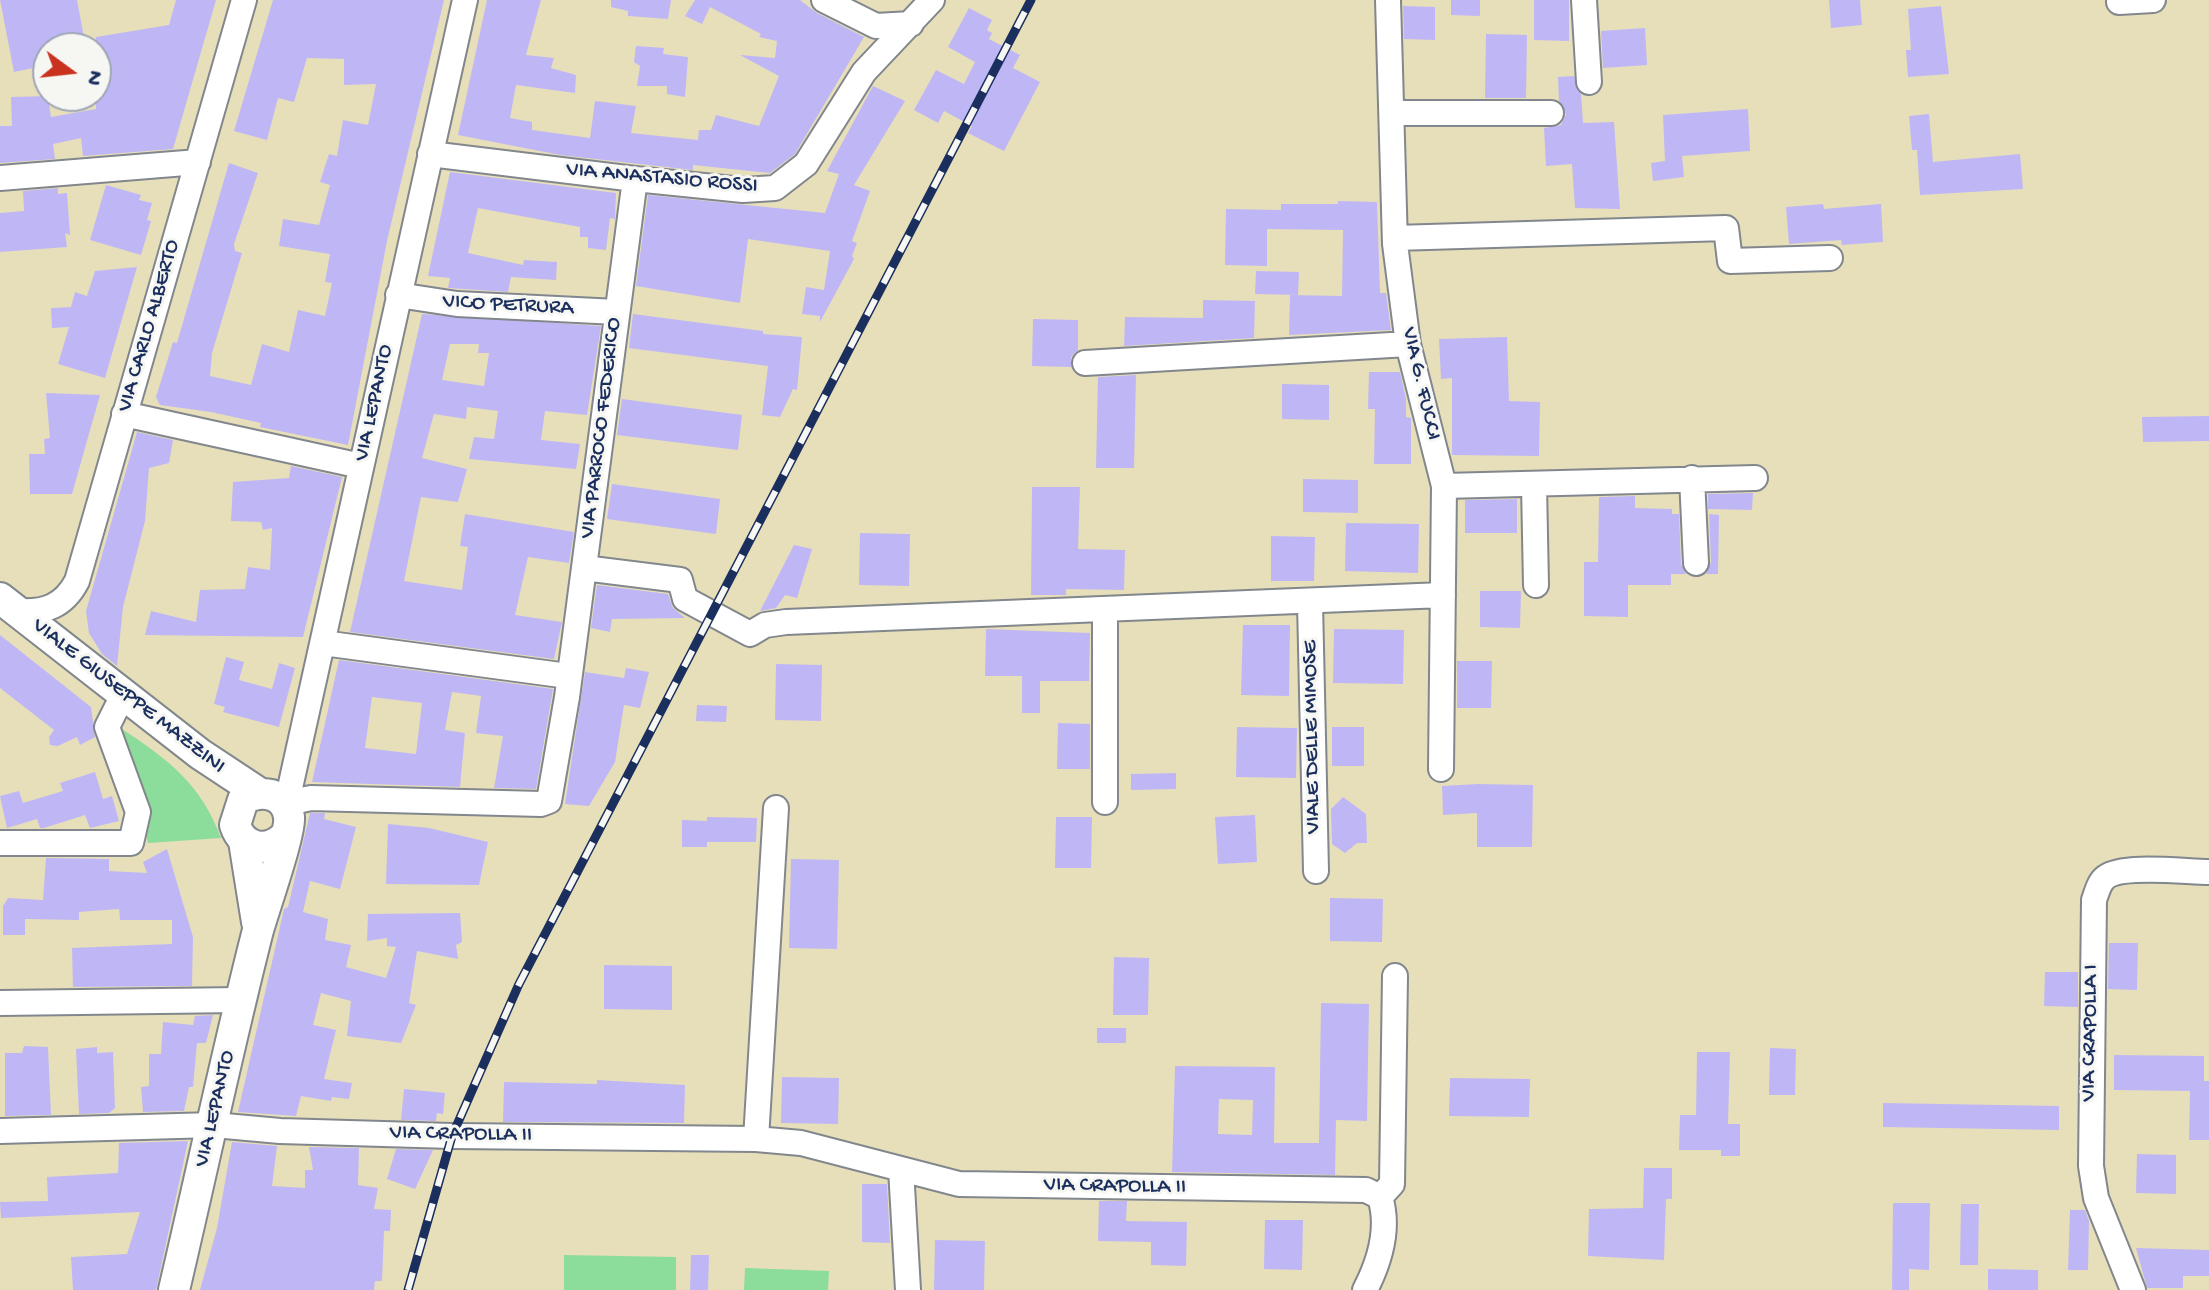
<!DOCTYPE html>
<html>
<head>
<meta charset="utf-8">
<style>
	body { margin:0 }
	#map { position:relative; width:2209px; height:1290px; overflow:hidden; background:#e7dfba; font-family:"Gochi Hand",sans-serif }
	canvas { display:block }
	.north { position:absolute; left:32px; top:32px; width:80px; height:80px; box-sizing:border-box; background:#f6f6f2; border:2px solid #9ea6b7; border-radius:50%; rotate:105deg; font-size:22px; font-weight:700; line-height:32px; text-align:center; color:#1b2f5e }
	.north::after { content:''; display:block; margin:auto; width:28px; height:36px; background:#c8321e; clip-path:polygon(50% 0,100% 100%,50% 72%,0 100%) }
</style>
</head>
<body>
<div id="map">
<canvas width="2209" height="1290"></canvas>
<div class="north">N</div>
</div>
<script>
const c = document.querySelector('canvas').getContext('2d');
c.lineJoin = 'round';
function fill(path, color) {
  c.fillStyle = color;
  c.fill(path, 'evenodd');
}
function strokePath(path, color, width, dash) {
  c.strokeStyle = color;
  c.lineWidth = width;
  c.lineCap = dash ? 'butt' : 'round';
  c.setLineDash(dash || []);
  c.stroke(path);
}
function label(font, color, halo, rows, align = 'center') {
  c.font = font + ' "Gochi Hand",sans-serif';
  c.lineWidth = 6;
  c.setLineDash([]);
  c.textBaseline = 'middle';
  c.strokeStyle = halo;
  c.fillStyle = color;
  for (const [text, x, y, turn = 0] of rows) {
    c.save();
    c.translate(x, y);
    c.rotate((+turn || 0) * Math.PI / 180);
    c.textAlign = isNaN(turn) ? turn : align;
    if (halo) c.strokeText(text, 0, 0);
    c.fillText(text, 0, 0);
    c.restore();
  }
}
const green = new Path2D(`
	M122,729C169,760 201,784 221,838L148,843Z
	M564,1255L676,1257V1290H564Z
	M745,1268L829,1271L828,1290H744Z`);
const building = new Path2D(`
	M0,0H77L86,48H48V65L14,72Z
	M176,0H216L173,149L83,156L81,138L53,144L55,159L0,163V126H12L11,97L48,96L51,117L96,109V37L169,25Z
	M273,0H444L387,241L348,445L260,427L261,423L211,412L160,405L156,397L173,342L177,343L229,163L258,173L234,244L235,251L242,253L212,353L210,376L251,385L262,344L289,352L298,310L325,316L332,283L325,282L330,254L279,246L283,219L319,225L330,185L320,182L329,154L337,156L343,120L368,125L376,84L344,85V59L307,58L294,102L278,98L267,140L234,131Z
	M487,0H541L526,55L554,58L551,68L576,75L575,93L516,85L510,118L532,122V130L590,138L595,101L636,106L631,133L698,140L699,130H711L716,115L759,126L779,76L740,55L775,58L777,41L759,37L761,34L710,7L702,24L685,16L695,0H800L817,13L864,37L795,154L770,173L693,165V170L560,155L458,135Z
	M611,0H671L668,19L628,16V11L611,7Z
	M1451,0H1480V16L1451,15Z
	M1534,0H1569V41L1534,40Z
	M1829,0H1860L1862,25L1831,28Z
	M1403,6L1435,7V40L1404,39Z
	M1941,6L1949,74L1908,77L1906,50H1911L1908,9Z
	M969,8L992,20L987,30L992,33L989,39L1020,55L1013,68L1040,82L1004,151L968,133L972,126L944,111L938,123L914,110L936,70L964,84L975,62L948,47Z
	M1645,28L1647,65L1603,68L1601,31Z
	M1486,34L1527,35L1526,98H1485Z
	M636,46L664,48L663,54L688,57L685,97L667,94V86H637L640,66L634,62Z
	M1574,76L1581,94L1583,123L1614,122L1620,209L1575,208L1572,164L1546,166L1544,128L1561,125L1566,114L1559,101L1558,77Z
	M873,86L905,101L854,185L870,191L852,241L857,243L852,256L854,259L820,322V316L802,314L806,287L824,290L830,251L748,239L740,303L636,286L648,195L825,213L839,174L827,171Z
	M1748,109L1750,151L1682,156L1684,177L1653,181L1651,163L1665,161L1663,115Z
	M1929,114L1933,162L2020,154L2023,189L1920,195L1917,150H1912L1909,116Z
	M450,172L616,193L615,219L610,218L606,250L588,248V237H580V227L478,208L468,253L523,265L524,260L557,262L556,280L511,277L508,292L448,288L450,278L428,276Z
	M106,185L141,195L139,200L152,203L147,220L151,221L141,255L90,240Z
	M58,188V194L67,193L70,235L65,233L67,247L0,252V213L24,211L23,191Z
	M1338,201L1377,202L1380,293H1386L1391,330L1289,335L1290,295L1342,296L1343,230L1267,229V266L1225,265L1226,209L1281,210V204H1338Z
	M1823,204L1824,209L1881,204L1883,242L1842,245L1841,240L1789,244L1786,207Z
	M137,267L105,378L58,364L69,327L52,328L51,308L71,307L75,292L87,296L95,271Z
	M1256,271L1299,272L1298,295L1255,294Z
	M1203,300L1255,301L1254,338L1124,346L1125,317L1203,318Z
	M422,314L601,326L587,415L545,411L541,440L580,444L576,469L469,459L474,437L494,439L498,411L467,407L466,419L434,414L422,458L467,469L458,502L421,497L404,581L462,590L468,547L460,546L465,514L574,532L569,563L528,557L515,615L562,622L554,659L350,632ZM450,344H479L478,353H489L484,386L442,380Z
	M633,314L763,331V334L802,337L797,390L793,389L780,417L762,415L768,366L629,348Z
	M1033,319L1078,320V350L1071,357V367L1032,366Z
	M1507,337L1509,401L1540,402L1539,456L1452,455V378L1441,379L1439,339Z
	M1369,372H1400L1406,399V417L1411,418V464H1374L1375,409H1368Z
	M1136,375L1134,468H1096L1098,377Z
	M1282,384L1329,385V420L1282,419Z
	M46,393L100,395L72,494H30L29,454H45L44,439L50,438Z
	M622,399L742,415L738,450L617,435Z
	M2209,416V441L2143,442L2142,417Z
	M137,432L173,440L169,463L149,468L145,521L123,607L117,666L102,654L89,633L86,611Z
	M291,466L342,477L303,637L145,635L151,611L196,622L200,590L245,589L248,567L270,570L272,528L263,530L261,522L231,521L233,482L289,478Z
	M1303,479L1358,480V513L1303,512Z
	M612,484L720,499L716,534L607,519Z
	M1032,487H1080L1078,549L1125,550L1124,590L1066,589V595H1031Z
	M1753,493L1752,510L1708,509V494Z
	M1635,496V508L1672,509V514H1679L1681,564L1686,574H1671V585H1628V617L1584,616V562H1598L1599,497Z
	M1517,499V533H1465V500Z
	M1709,514L1719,515L1718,574H1706L1711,562Z
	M1346,523L1419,524L1418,573L1345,571Z
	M860,533L910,534L909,586L859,585Z
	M1271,536L1315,537L1314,581H1271Z
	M794,545L812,549L797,598L785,595L776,608L760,611Z
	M597,585L668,594L673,608L685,618L612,619L610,632L591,628Z
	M1480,591H1521L1520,628L1480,627Z
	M1243,625H1290L1289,696L1241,695Z
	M986,629L1090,633L1089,681H1040V713H1022V676H985Z
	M1334,629L1404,630L1403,684L1333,683Z
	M0,635L91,707L95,737L80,745L77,737L58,746L50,745L49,737L54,730L0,688Z
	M226,657L244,662L239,680L272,689L279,663L295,668L279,727L223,712L225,707L214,704Z
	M339,660L553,689L536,789L494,788L503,736L476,733L481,696L452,692L445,730L465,733L460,787L312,782ZM372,697L422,703L416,754L365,748Z
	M1457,661H1492L1491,708H1457Z
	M776,664L822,665L821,721L775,720Z
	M626,668L649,672L640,708L624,705L615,762L589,806L565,804L585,672L624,678Z
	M697,705L727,706L726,722L696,721Z
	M1058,723L1090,724V769H1057Z
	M1237,727L1297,728L1296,778L1236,777Z
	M1332,727H1364V766H1332Z
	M95,772L103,799L112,796L119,821L90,828L85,815L44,828H40L37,819L7,828L0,796L19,791L23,803L63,791L60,783Z
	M1176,773V789L1131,790V774Z
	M1478,784L1533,785L1532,847H1477V813L1443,815L1442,786Z
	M1343,797L1366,814L1367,843H1357L1345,853L1332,844L1331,809Z
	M310,813H325L324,819L356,827L340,889L310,881L303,912L328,919L325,940L351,945L346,967L386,978L396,947L387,946V938L367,941L368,914L460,913L462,942L456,945L458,959L417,951L409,1003L416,1005L401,1043L347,1036L351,1001L321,993L313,1025L336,1030L324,1079L352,1083L349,1099L332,1097L331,1101L301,1096L296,1116L238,1112L284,909L288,907Z
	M1255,815L1257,862L1218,864L1215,817Z
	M707,817L757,818L756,842H707V847H682V820L707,821Z
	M1056,817H1092L1091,868H1055Z
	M388,824L429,828L488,842L479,885L386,884Z
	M167,849L193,937L192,986L73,987L72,948L172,944V920H120L119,909L79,912V920L25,919V935H3V906L8,898L43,900L46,858L109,859V871L147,873L143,862Z
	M791,859L839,860L837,949L789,948Z
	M1330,898L1383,899L1382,942L1330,941Z
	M2109,943H2138L2137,990L2108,989Z
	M1114,957L1149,958L1148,1015H1113Z
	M604,965L672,966V1010L604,1009Z
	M2045,972H2078V1007L2044,1006Z
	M1321,1003L1369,1004L1367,1121L1336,1120L1335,1175L1172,1172L1175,1066L1275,1067L1274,1143H1319ZM1219,1099L1253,1100L1252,1135L1218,1134Z
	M213,1015L206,1043H197L193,1087H189L184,1111L143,1112L141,1087L149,1086V1054H161L163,1022L193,1025L195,1016Z
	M1097,1028H1126V1043H1097Z
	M24,1046L48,1047L51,1115L5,1116V1053H22Z
	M97,1047V1053L113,1052L115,1108L109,1113L79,1114L76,1049Z
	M1770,1048L1796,1049L1795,1095H1769Z
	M1697,1052H1730L1728,1124H1740V1156H1721V1150H1679L1680,1115H1696Z
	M2114,1055L2204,1056V1081H2209V1140H2189L2190,1091L2114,1090Z
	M782,1077L839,1078L838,1124L781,1123Z
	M1450,1078L1530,1079L1529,1117L1449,1116Z
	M597,1080L685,1085L684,1123L503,1122L504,1082L597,1084Z
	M404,1089L445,1093L443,1114L437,1113L436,1121L401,1120Z
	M1883,1103L2059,1106V1130L1883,1127Z
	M188,1141L156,1290H73L71,1257L127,1254L140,1212L1,1218L0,1202L48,1201L47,1177L118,1173L119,1143Z
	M232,1142L277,1146L272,1186L305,1188V1170H313L309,1147L359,1148L358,1185L378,1188L374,1209L391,1210L390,1231H384L382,1281H375L374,1290H200L217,1228Z
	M396,1149L433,1150L415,1189L387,1179Z
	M2137,1154L2176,1155V1194L2136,1193Z
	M1644,1168H1672V1199H1666L1664,1260L1588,1256L1589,1209L1643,1208Z
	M862,1184H887L890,1243L862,1242Z
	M1099,1201H1127L1126,1221L1187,1222L1186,1266L1151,1265V1242L1098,1241Z
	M1893,1203H1930L1929,1270L1909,1269V1290H1892Z
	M1961,1204H1979L1978,1265H1960Z
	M2070,1210H2085L2089,1221L2088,1270H2068Z
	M1265,1220H1303L1302,1270L1264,1269Z
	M935,1240L985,1241L984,1290H934Z
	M2136,1248L2209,1250V1276H2183V1288H2147Z
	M691,1255H709L708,1290H690Z
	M1988,1269L2038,1270V1290H1988Z`);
const minor = new Path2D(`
	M824,0L876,26L911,24
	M1388,0L1395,244L1408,344L1444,486L1441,769
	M1584,0L1589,82
	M2119,2L2153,0
	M1392,113H1551
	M430,154L635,179L743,190L775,188L806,164L864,72L932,0
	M0,178L198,162
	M1395,238L1726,228L1730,261L1830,258
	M398,295L457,304L617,312
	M1085,363L1408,344
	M124,414L361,466
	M1692,478L1696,563
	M1534,485L1536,585
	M1444,486L1755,478
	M584,568L680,580L685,599L750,634L765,625L786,622L1443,595
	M1310,603L1316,871
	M17,611C45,613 64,606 77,581L244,0
	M323,643L568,676
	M1105,802V611
	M286,806L465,0
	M288,810L297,801L311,798L541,804L549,801L567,697L635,179
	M0,843H131L138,812L107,727L117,707
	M0,1003L241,1000
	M0,1131L214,1125L280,1131L452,1136L756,1139L801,1143L959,1184L1366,1190L1380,1197C1390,1229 1380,1261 1365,1290
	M756,1139L776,808
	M901,1169L908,1290
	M1380,1197L1392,1184L1395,976
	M2133,1290L2096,1198L2091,1166L2094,900C2097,892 2099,882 2106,877C2123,864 2186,872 2209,872`);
const major = new Path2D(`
	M0,598L200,754L259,793
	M244,841L257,922
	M174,1290C202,1171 227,1052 257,934C263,911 291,833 289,817C286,792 260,789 243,800L235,825C243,849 267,854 285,836`);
const rail = new Path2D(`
	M408,1290L452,1136L519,984L1031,0`);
const streetNames = [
	["VIA ANASTASIO ROSSI",662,179,5],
	["VICO PETRURA",508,306,3],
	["VIA CARLO ALBERTO",150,326,-74],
	["VIA G. FUCCI",1420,384,77],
	["VIA LEPANTO",375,403,-78],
	["VIA PARROCO FEDERICO",602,428,-83],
	["VIALE GIUSEPPE MAZZINI",128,697,38],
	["VIALE DELLE MIMOSE",1313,737,-91],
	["VIA CRAPOLLA I",2091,1033,-89],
	["VIA LEPANTO",216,1109,-77],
	["VIA CRAPOLLA II",461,1135,1],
	["VIA CRAPOLLA II",1115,1187,1]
];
fill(green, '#8cdd9c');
fill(building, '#bfb7f5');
strokePath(minor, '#81878c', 28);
strokePath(major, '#81878c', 34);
strokePath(minor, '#fff', 24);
strokePath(major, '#fff', 30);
strokePath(rail, '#1b2f5e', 9);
strokePath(rail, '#f6f6f2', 6, [18]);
label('22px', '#1b2f5e', '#f6f6f2', streetNames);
</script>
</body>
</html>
